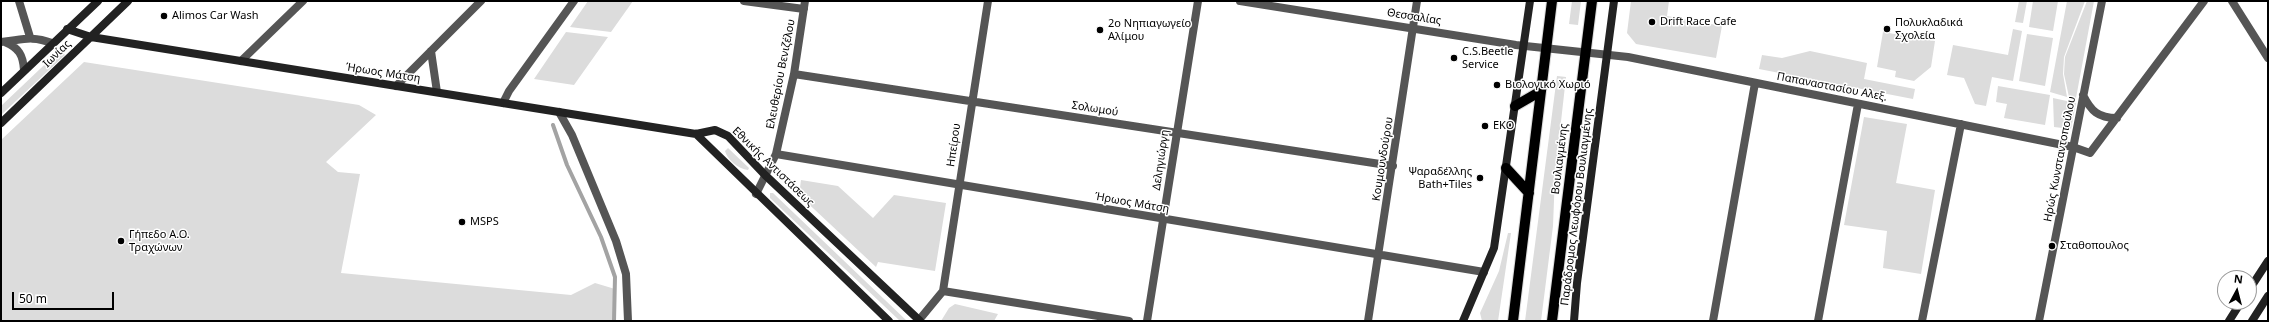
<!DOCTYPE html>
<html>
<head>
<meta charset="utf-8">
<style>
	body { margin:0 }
	#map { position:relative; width:2269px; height:322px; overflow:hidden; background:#fff; font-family:"Noto Sans",sans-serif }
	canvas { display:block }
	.frame { position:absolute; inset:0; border:2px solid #000; pointer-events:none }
	.north { position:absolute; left:2217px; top:270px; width:40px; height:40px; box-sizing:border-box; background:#fff; border:1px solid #999; border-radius:50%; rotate:7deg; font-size:11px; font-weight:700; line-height:16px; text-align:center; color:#000 }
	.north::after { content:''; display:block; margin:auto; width:14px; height:18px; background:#000; clip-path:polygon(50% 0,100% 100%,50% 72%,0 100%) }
	.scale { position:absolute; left:12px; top:292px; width:102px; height:18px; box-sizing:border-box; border:2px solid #000; border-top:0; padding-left:5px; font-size:12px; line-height:14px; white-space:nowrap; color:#000; -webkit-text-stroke:3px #fff; paint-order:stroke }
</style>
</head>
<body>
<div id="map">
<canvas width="2269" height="322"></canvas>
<div class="frame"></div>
<div class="north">N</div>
<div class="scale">50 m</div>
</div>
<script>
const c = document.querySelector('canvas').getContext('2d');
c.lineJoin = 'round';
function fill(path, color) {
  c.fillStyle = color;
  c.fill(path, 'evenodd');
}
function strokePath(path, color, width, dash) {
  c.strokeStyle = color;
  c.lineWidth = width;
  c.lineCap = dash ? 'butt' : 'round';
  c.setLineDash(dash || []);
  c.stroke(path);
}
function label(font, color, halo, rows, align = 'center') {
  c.font = font + ' "Noto Sans",sans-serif';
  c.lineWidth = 3;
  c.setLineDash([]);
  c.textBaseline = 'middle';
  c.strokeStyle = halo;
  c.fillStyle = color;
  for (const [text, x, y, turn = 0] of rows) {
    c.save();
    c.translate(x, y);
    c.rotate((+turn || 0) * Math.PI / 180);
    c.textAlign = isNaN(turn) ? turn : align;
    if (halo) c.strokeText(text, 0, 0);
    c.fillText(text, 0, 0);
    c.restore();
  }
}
const green = new Path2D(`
	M588,1H633L611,32L570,27Z
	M1572,1H1581L1578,25L1569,24Z
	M1631,1H1669L1667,16L1722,26L1716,58L1636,44L1627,33Z
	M2019,1H2027L2023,23L2015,22Z
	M2033,1H2058L2053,31L2029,27Z
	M2067,1H2085L2064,57L2063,74L2067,97L2050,92Z
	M2087,1H2094L2076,98L2069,97L2064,74L2065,57Z
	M2013,29L2022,31L2013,81L1992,77L1986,106L1975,104L1964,78L1947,75L1953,45L2008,55Z
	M566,32L608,37L574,85L534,79Z
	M1883,32L1935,41L1931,67L1914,81L1895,77L1896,71L1877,67Z
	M2027,34L2053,38L2045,86L2019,81Z
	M60,50L65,55L1,115V106Z
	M1810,51L1867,63L1864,79L1915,89L1913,99L1759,69L1762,55L1782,58Z
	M84,62L359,105L376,115L326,162L338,172L360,174L341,273L571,295L595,283L615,289V321H1V140Z
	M1557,76L1566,77L1555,175L1553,226L1541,321H1525Z
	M1998,86L2050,95L2045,125L2004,118L2007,104L1996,102Z
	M2053,98L2076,103L2071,129L2054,127Z
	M1864,117L1907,124L1896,183L1935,190L1921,274L1883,268L1887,231L1844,225Z
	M728,148L749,168L748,170C738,169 727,159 725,151Z
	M801,180L838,186L873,218L894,195L946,203L935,271L878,262L876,267L799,195Z
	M770,193H773L907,321H900L770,198Z
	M1508,233H1511L1498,321H1482L1480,313L1499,271Z
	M955,304L998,314L994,321H941L949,308Z`);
const stream = new Path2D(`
	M553,125L567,165L601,237L615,277L614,321`);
const street = new Path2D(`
	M19,1L30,37
	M744,1L804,9
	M1240,1L1516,45L1628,57L2073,147L2090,153L2204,1
	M2232,1L2268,58
	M1,42C22,40 31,35 52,43
	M5,42C19,48 23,55 24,70
	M431,51L437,92
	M241,61L303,1
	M794,74L1393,166
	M396,86L481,1
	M2083,95C2091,111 2098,118 2117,118
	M503,103L509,91L574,1
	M559,112L572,135L616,241L626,274L628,321
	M776,154L1484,272
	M756,194L776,154L794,74L805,1
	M943,291L988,1
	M919,320L943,291L1129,321
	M1147,321L1198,1
	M1368,321L1417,1
	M1713,321L1755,83
	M1818,321L1858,104
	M1922,321L1961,124
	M2039,321L2102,1`);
const secondary = new Path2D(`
	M67,29L91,37L696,134L715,130L728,136L765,175L920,321
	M1,93L98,1
	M1,123L128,1
	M696,134L889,321
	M2249,290L2268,261
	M1463,321L1494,248L1530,1
	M1574,321L1577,283L1614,1
	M2229,321L2241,302
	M2252,321L2268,296`);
const primary = new Path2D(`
	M1515,106L1541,91
	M1506,168L1529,193
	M1513,321L1552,1
	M1552,321L1592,1`);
const markers = [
	[164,16,4,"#000"],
	[1652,22,4,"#000"],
	[1887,29,4,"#000"],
	[1100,30,4,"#000"],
	[1454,58,4,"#000"],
	[1497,85,4,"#000"],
	[1485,126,4,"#000"],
	[1480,178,4,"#000"],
	[462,222,4,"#000"],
	[121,241,4,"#000"],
	[2052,246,4,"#000"]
];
const poiNames = [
	["Alimos Car Wash",172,16],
	["Drift Race Cafe",1660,22],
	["Πολυκλαδικά",1895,23],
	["Σχολεία",1895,36],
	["2ο Νηπιαγωγείο",1108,24],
	["Αλίμου",1108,37],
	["C.S.Beetle",1462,52],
	["Service",1462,65],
	["Βιολογικό Χωριό",1505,85],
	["EKO",1493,126],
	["Ψαραδέλλης",1472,172,"right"],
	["Bath+Tiles",1472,185,"right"],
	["MSPS",470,222],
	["Γήπεδο Α.Ο.",129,235],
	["Τραχώνων",129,248],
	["Σταθοπουλος",2060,246]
];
const streetNames = [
	["Θεσσαλίας",1414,17,9],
	["Ιωνίας",57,54,-44],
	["Ήρωος Μάτση",383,73,9],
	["Ελευθερίου Βενιζέλου",781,74,-79],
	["Παπαναστασίου Αλεξ.",1832,87,11],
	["Σολωμού",1095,109,9],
	["Ηπείρου",954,145,-82],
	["Κουμουνδούρου",1383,159,-81],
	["Βουλιαγμένης",1560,159,-83],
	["Ηρώς Κωνσταντοπούλου",2060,159,-79],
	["Δεληγιώργη",1161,160,-82],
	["Εθνικής Αντιστάσεως",773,167,44],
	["Ήρωος Μάτση",1132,203,10],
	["Παράδρομος Λεωφόρου Βουλιαγμένης",1577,207,-83]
];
fill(green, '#dcdcdc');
strokePath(stream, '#a3a3a3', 4);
strokePath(primary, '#dbdbdb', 12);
strokePath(street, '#555', 8);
strokePath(secondary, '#222', 8);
strokePath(primary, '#000', 10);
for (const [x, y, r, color] of markers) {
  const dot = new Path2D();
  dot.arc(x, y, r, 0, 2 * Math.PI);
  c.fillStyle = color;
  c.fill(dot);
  strokePath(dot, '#fff', 1.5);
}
label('11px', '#000', '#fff', poiNames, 'left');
label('11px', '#000', '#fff', streetNames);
</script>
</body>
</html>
